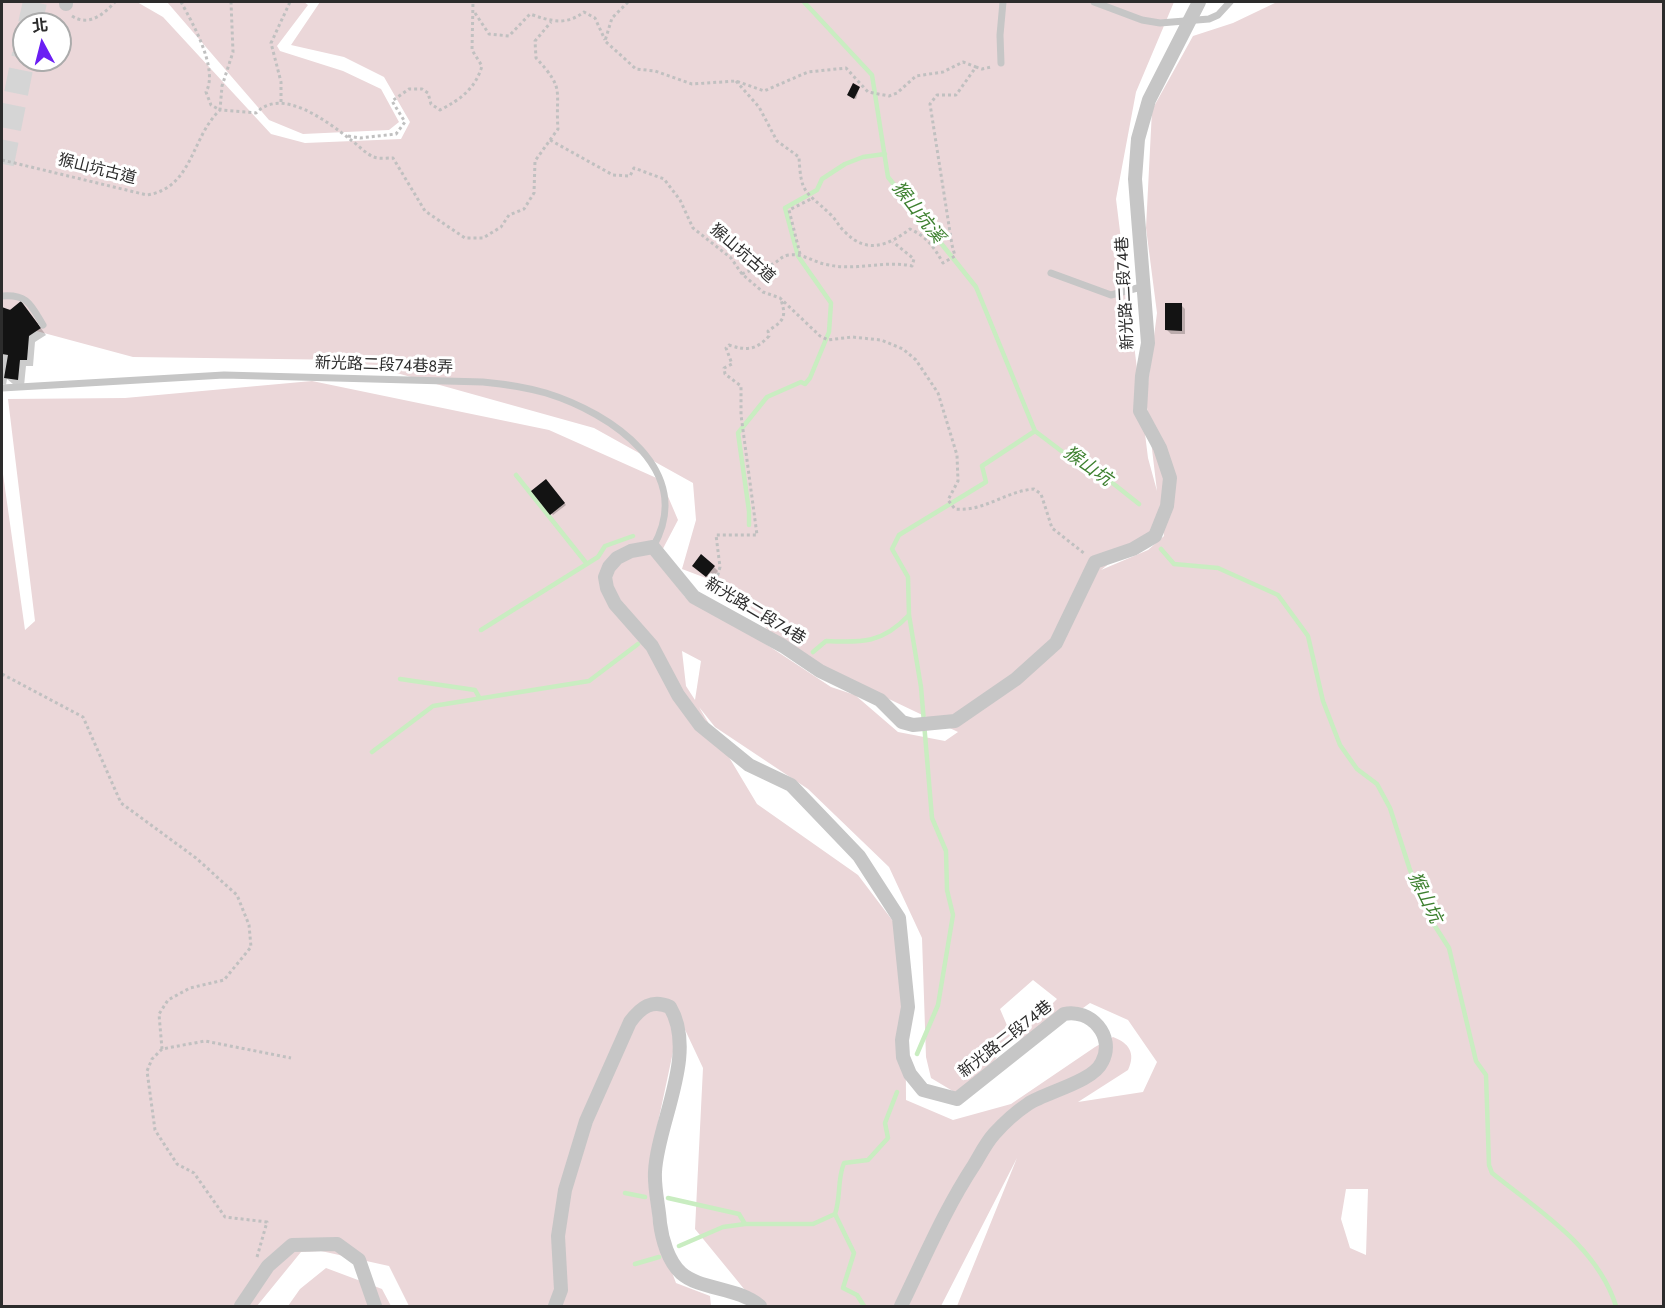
<!DOCTYPE html>
<html>
<head>
<meta charset="utf-8">
<style>
	body { margin:0 }
	#map { position:relative; width:1665px; height:1308px; overflow:hidden; background:#fff; font-family:Jost,"Noto Sans TC",sans-serif }
	canvas { display:block }
	.frame { position:absolute; inset:0; border:3px solid #2c2c2c; pointer-events:none }
	.north { position:absolute; left:12px; top:12px; width:60px; height:60px; box-sizing:border-box; background:#fff; border:2px solid #ababab; border-radius:50%; rotate:353deg; font-size:16px; font-weight:700; line-height:24px; text-align:center; color:#2c2c2c }
	.north::after { content:''; display:block; margin:auto; width:21px; height:27px; background:#6b1ef3; clip-path:polygon(50% 0,100% 100%,50% 72%,0 100%) }
</style>
</head>
<body>
<div id="map">
<canvas width="1665" height="1308"></canvas>
<div class="frame"></div>
<div class="north">北</div>
</div>
<script>
const c = document.querySelector('canvas').getContext('2d');
c.lineJoin = 'round';
function fill(path, color) {
  c.fillStyle = color;
  c.fill(path, 'evenodd');
}
function strokePath(path, color, width, dash) {
  c.strokeStyle = color;
  c.lineWidth = width;
  c.lineCap = dash ? 'butt' : 'round';
  c.setLineDash(dash || []);
  c.stroke(path);
}
function label(font, color, halo, rows, align = 'center') {
  c.font = font + ' Jost,"Noto Sans TC",sans-serif';
  c.lineWidth = 6;
  c.setLineDash([]);
  c.textBaseline = 'middle';
  c.strokeStyle = halo;
  c.fillStyle = color;
  for (const [text, x, y, turn = 0] of rows) {
    c.save();
    c.translate(x, y);
    c.rotate((+turn || 0) * Math.PI / 180);
    c.textAlign = isNaN(turn) ? turn : align;
    if (halo) c.strokeText(text, 0, 0);
    c.fillText(text, 0, 0);
    c.restore();
  }
}
const green = new Path2D(`
	M2,2H137L163,17L271,134L305,143L401,139L410,122L384,77L344,57L291,45L320,2H1174L1136,92L1116,199L1148,458L1157,491L1146,399L1157,313L1146,228L1152,110L1193,36L1233,23L1277,2H1663V1306H957L1017,1158L941,1306H758L695,1229L703,1068L680,1019L650,1160L653,1222L676,1283L710,1296L711,1306H409L389,1266L321,1251L301,1252L257,1306H2V467L25,630L35,621L8,399L125,398L312,381L549,430L661,480L678,520L657,560L685,597L749,633L831,687L855,695L898,732L945,741L958,732L782,648L735,589L682,569L696,520L693,483L594,428L350,360L133,357L3,322ZM24,24H60V60H24ZM1159,505L1164,536L1148,550L1101,570L1160,524ZM682,651L701,661L695,700L686,686ZM699,707L715,727L808,789L889,867L922,938L926,1057L931,1078L966,1099L1012,1037L1000,1009L1033,980L1057,999L1020,1036L1023,1051L1090,1003L1128,1020L1157,1062L1143,1092L1078,1102L1128,1070C1136,1053 1129,1043 1113,1037L1095,1047L1011,1104L953,1120L906,1100L905,937L858,875L757,804ZM1346,1189H1368L1366,1255L1350,1248L1341,1219Z
	M167,2H304L308,5L277,46L280,51L343,71L381,89L399,122L389,130L303,134L269,120Z
	M326,1268L382,1289L391,1306H288L300,1289Z`);
const shadow = new Path2D(`
	M859,88L856,99L851,97Z
	M1181,305L1185,309V334H1171L1167,330Z
	M2,309L27,310L46,335L35,342L33,366H26L24,386L13,384L7,379L6,385L2,384Z
	M546,481L566,505L553,515L533,491Z
	M714,567L718,571L711,580L698,570Z`);
const stream = new Path2D(`
	M804,2L872,75L888,177L976,287L1035,431
	M1035,431L1089,472L1105,477L1139,504
	M516,475L587,564
	M749,525V511L738,433L767,397L801,382L805,384L810,378L829,332L831,303L798,256L785,208L817,190L822,179L845,164L863,157L885,154
	M1161,549L1174,564L1218,568L1278,595L1308,636L1323,701L1340,745L1357,769L1377,784L1390,808L1410,870L1433,923L1449,948L1476,1061L1486,1075L1489,1165L1492,1173C1539,1211 1597,1246 1616,1306
	M909,615L921,687L932,818L946,851L947,890L953,915L938,1005L917,1054
	M481,630L598,557L605,546L633,536
	M813,652L826,641C862,643 883,643 909,615L908,577L892,549L899,535L986,482L982,466L1035,431
	M400,679L475,690L479,697
	M372,752L433,706L589,681L638,644
	M625,1193L645,1197
	M668,1198L739,1214L745,1224H813L835,1214
	M679,1246L723,1227L745,1224
	M635,1264L659,1257
	M864,1306L857,1295L843,1288L854,1253L835,1214C841,1197 837,1180 844,1163L868,1160L888,1138L885,1123L897,1092`);
const building = new Path2D(`
	M853,83L860,87L854,99L847,95Z
	M21,301L41,328L29,336L27,360H20L18,380L4,378L8,355L2,354V307L10,310Z
	M1165,303H1182V331L1165,330Z
	M546,479L565,503L550,515L531,491Z
	M701,554L715,566L706,577L692,566Z`);
const highwayTunnel = new Path2D(`
	M30,24L35,2
	M2,164L24,54`);
const path = new Path2D(`
	M181,2C192,22 219,69 206,92L211,105L220,110L222,86L233,52L231,2
	M628,2L612,18L605,41L636,69L655,71L692,84L736,81L764,91L808,72L846,68L868,92L889,96L897,93L916,76L943,72L963,62L976,67
	M475,13L489,34L509,36L530,14C550,21 566,26 584,12L595,18L605,40
	M72,16C89,27 104,14 115,2
	M736,81L759,107L777,141L799,157C801,195 805,190 830,214C836,219 839,227 845,232C867,255 889,245 910,229C927,237 934,247 943,263L955,256L952,245L930,104L937,95H956L976,67L982,69L991,67
	M281,102V82L271,43L290,2
	M348,136L360,138L396,134L405,122L392,101L409,89H422L428,93L431,104L440,110C461,99 475,89 482,66L472,50L473,2
	M550,140L558,129C555,90 566,90 536,58L535,41L551,22
	M2,160L147,195C193,188 191,137 220,110L256,113C282,86 328,122 351,140C358,145 366,154 374,157C379,159 387,158 393,158L425,211L465,238H483L501,227L509,215L524,209L534,193L535,161L550,140L613,175L630,176L634,168L664,179L680,200L693,228L731,258L742,274L763,292L780,298L820,336L828,340L852,337L881,340L903,349L916,360L938,393L957,455L958,481L948,500L955,509C984,512 1006,491 1034,489L1041,494L1052,528L1085,554
	M800,254L789,210L811,199
	M742,274C752,269 762,268 773,264C779,261 781,256 789,255C804,253 814,263 829,265C857,271 884,260 912,266L914,259L893,242
	M713,593L720,567L716,535H757L741,415V386L725,374L724,368L732,364L726,348L729,345C747,351 756,350 769,336L768,331C783,321 787,318 781,300
	M2,674L83,717L121,803L196,858L237,895L249,925L251,947L224,980L190,988L168,1000L159,1014L162,1049
	M257,1257L267,1222L225,1217L194,1173L177,1164L155,1130L147,1071L152,1059L162,1049L205,1041L291,1058`);
const lane = new Path2D(`
	M1094,2L1142,20L1160,23L1209,19L1218,15L1230,2
	M1001,63L1000,35L1003,2
	M1051,273L1111,295L1145,286
	M2,296C28,294 31,305 43,325
	M2,388L224,375L483,382C504,384 525,387 546,393C611,413 697,471 653,547`);
const street = new Path2D(`
	M66,2V4
	M241,1306L268,1266L292,1245L337,1244L359,1260L375,1306
	M555,1306L561,1290L558,1236L565,1190L586,1121L630,1022C641,1007 652,999 670,1007C698,1054 657,1124 655,1172C654,1188 659,1207 660,1223C662,1239 668,1261 681,1273C700,1290 738,1287 760,1306
	M901,1306C924,1259 945,1209 974,1165C980,1155 986,1143 994,1134C1003,1124 1016,1112 1028,1104C1046,1092 1093,1082 1102,1062C1116,1036 1090,1008 1064,1014L957,1099L923,1090L910,1074L903,1057L902,1040L908,1007L899,918L859,856L791,785L749,765L700,725L678,695L652,646L615,604L607,588L605,577L609,567L617,558L631,551L653,547L694,597L783,646L820,671L880,700L902,722L913,725L955,721L1016,679L1056,643L1095,562L1133,549L1155,536L1167,506L1170,478L1160,448L1140,411L1142,376L1148,343L1135,179L1138,139L1149,100L1199,2`);
const streetNames = [
	["猴山坑古道",97,170,14],
	["猴山坑古道",742,254,41],
	["新光路二段74巷",1126,293,-93],
	["新光路二段74巷8弄",384,366,2],
	["新光路二段74巷",755,612,31],
	["新光路二段74巷",1006,1040,-38]
];
const waterNames = [
	["猴山坑溪",917,213,52],
	["猴山坑",1087,467,35],
	["猴山坑",1424,898,64]
];
fill(green, '#ebd7d9');
fill(shadow, '#0003');
strokePath(stream, '#c9edc1', 4.5);
fill(building, '#131313');
strokePath(highwayTunnel, '#d5d5d5', 24, [24, 12]);
strokePath(path, '#c0c0c0', 3, [3, 3]);
strokePath(lane, '#c6c6c6', 7);
strokePath(street, '#c6c6c6', 14);
label('16px', '#2c2c2c', '#fff', streetNames);
label('italic 18px', '#3d802f', '#fff', waterNames);
</script>
</body>
</html>
